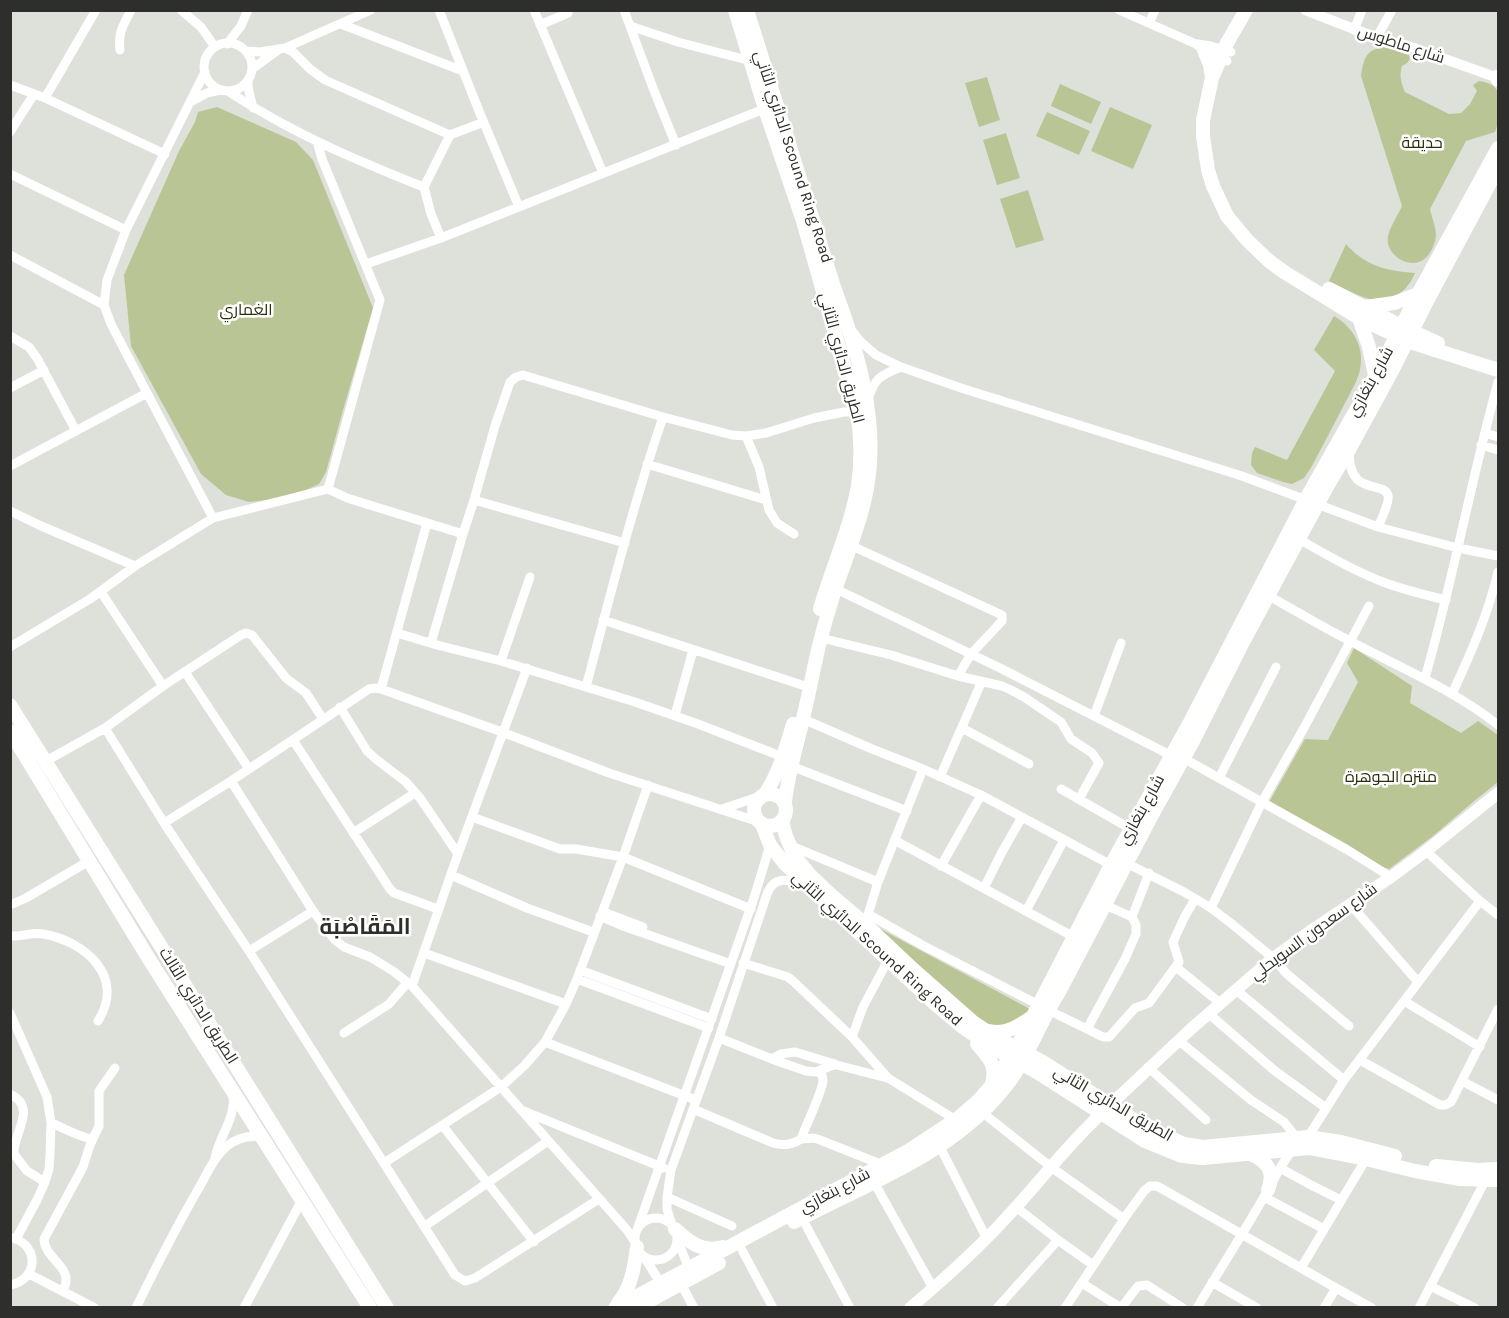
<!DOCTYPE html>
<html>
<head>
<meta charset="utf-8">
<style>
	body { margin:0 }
	#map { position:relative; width:1509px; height:1318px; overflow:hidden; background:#dee0da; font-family:Karla,sans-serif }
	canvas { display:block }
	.frame { position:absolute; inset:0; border:12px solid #2e2f2c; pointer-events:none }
</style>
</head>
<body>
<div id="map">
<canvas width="1509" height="1318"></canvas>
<div class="frame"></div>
</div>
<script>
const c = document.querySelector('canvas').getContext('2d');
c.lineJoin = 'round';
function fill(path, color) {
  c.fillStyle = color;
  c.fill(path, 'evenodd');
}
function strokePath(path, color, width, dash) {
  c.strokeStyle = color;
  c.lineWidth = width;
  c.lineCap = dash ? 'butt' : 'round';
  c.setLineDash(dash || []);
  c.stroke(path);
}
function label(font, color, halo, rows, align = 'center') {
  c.font = font + ' Karla,Cairo,sans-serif';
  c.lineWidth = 5;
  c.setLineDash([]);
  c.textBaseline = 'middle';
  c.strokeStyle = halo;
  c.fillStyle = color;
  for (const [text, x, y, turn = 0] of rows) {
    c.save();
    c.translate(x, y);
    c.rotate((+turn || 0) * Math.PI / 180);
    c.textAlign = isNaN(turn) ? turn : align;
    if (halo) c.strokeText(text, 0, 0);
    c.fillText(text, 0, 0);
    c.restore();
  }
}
const green = new Path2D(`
	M1388,47L1408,53L1410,59L1407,63L1402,66C1399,76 1401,82 1405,92L1449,114L1461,113L1470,104L1477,91L1473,85L1479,81C1486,82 1493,84 1496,89C1502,97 1499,124 1495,132L1466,141L1430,209C1432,218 1436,227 1436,236C1435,243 1433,248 1429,254C1416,274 1384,257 1388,236C1390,227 1398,215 1402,206L1361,76C1364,56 1367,48 1388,47Z
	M987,77L1000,120L979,127L965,83Z
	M1060,84L1101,102L1091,124L1051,106Z
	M217,107L296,142L313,160L373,308L343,410L326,472L319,484L306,490L277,499L249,502L226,495L201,474L131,346L124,275L179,151L195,122L198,112Z
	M1110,107L1152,125L1133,169L1091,151Z
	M1047,112L1090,131L1079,155L1036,136Z
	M1006,133L1020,178L997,185L983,140Z
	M1028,190L1044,240L1016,248L1000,199Z
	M1346,244C1365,266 1387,271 1415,273C1413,277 1411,282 1408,285C1401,295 1386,303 1374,300C1361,298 1341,287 1329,281Z
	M1334,316C1353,327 1365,347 1360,370C1359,374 1357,379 1355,384L1312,466L1304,478L1292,484L1283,482L1257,473L1251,465L1252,453L1255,447L1287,460L1335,371L1314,350Z
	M1354,648L1412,686L1410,703L1461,733L1478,721L1498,735V782L1473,802L1433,836L1389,869L1375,865L1268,804L1305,739L1328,740L1358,682L1347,663Z
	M873,925L1030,1009L1023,1019L1002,1029L980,1022Z`);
const minor = new Path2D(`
	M181,10L201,27L215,47
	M439,10L477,106L519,207
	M534,10L603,173
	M624,10L653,88L676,145
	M1119,10L1196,44L1210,54L1227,61
	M1149,23L1155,10
	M341,24L463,71
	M540,25L568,13
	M630,26L678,42L751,61
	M1354,30L1362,10
	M1377,37L1392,10
	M204 67a24 24 0 1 1 48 0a24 24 0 1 1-48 0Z
	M227,44L241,26L248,10
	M1198,44L1211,46L1231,52
	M285,48L293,52L310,69L325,80L450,135L484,122
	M120,50C118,32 123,26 131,10
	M246,51L260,52L285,48L371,10
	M252,69L278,50
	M248,80V87L253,108
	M10,85L45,98L165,154
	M228,91C267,117 308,138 351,157C375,167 399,178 424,187L431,214L441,238
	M45,98L96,10
	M192,101L207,93L220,90
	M10,132L34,94
	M317,141L322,159L380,300L328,489
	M10,174L126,230
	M424,187L450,135
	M10,255L104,305
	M366,264L441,238L769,107
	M853,332L859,340L876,355L901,367L961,388L1242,476L1378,527L1458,548L1498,556
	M10,336L29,347L37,358L76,431
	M10,388L44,370
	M147,393L213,518
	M868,400C874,378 881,375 901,367
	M1485,433L1498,437
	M746,436L759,467L769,510L777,523L794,534
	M1481,445L1498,450
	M1349,451C1349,498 1383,480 1388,495C1390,502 1381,520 1378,527
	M647,464L766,500
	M10,466L147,393L111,324L104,305L107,280L126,230L205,72
	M474,500L625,543
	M10,511L39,525L135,566
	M1299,539C1326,555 1354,571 1383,582C1404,590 1425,595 1446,600
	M850,545L1002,615V621L971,654L958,676
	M836,589L1000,668L1172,756
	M101,592L163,686
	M1269,596C1296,611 1322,627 1350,641C1401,668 1452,689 1498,725
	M603,620L802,685
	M397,633L437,645L501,661L635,702L698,724L783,757
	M821,638L891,655L958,676L1002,686L1011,690L1024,697L1061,722L1071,739L1092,753L1099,763L1079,799
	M431,643L463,534L474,500L495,426L510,382L516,377L523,375L663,417L732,435L746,436L766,433L814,418L844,412H860
	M10,647L90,599L135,566L213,518L328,489L347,498L463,534
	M501,661L530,577
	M527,668L458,854L412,986L627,1230L635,1242
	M185,672L249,769
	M1425,678C1453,580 1471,481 1498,382
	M586,687C610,596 633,505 663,417
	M381,689L427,523
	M1452,694C1470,655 1488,615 1498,572
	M340,707L367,751L377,760L406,782L420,798L458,854
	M675,715L693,650
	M1094,716L1121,643
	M323,719L306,693L286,678L252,635L246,633L241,635L163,686L105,728L164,823L249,951L455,1275L465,1281L475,1278L599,1199
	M803,719L872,749L923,769L981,795L1111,865
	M962,728L1029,764
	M293,740L390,889L394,893L438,909
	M1183,758L1346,849L1391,877
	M46,761L105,728
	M791,766L907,811
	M940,777L982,681
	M1219,778L1276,667
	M231,781L313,911L335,940L344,947L370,957L393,971L412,986
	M1061,789L1131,829
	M722,809L761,796
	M472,817L560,849H576L623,857L751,909
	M164,823L231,781L369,689L375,688L381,689L502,732L609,773L759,822
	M353,833L415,793
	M896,841L1074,937
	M789,845L878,882
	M1426,851L1480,901L1498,915
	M1126,863L1184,892L1211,908L1232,924L1273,958L1287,974L1349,1026
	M941,866L981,795
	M451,875L527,908L593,932
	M984,888L1002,852L1022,817
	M10,905L26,898L89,861
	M1351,905L1418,982
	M1211,908L1262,802L1305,726L1369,606
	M1026,911L1064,840
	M606,913L643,927
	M868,914L922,945L1039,1005
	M600,916L623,926L731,964
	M1132,917L1149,873
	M867,918L878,882L923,769
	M10,936C21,937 32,932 43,934C85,941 126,977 98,1021
	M249,951L313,911
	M424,953L566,1004
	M743,963L788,977L794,982L852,1037L888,1078L956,1120
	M1176,967L1220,1003
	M580,970L712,1019
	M577,979L709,1028
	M1235,989L1344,1080
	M1404,1001L1480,1047
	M1048,1010L1087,1029L1125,959L1136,934V925L1132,917L1105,905
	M10,1013L47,1097L51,1123L50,1154L49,1169L45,1182L37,1200L16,1239
	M1208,1013L1275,1071L1326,1108
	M1087,1029L1103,1037H1109L1135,1008L1149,1003L1179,962L1173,942L1184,918L1195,899
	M344,1033L389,1004L407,983
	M852,1037L863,1007L888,960
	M719,1038L777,1061L806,1071L816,1072L833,1065H837L887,1078
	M1178,1040L1251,1100L1284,1122L1297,1138C1294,1150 1285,1159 1279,1170C1254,1217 1224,1262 1197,1308
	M545,1042L696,1100
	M772,1059L781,1054L795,1052L835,1064
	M1360,1060L1440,1105H1445L1451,1102L1498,1009
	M1148,1067L1206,1120
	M1462,1081L1498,1100
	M10,1094C39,1108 12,1134 14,1154L27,1171L45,1182
	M693,1109L773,1143C783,1146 792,1145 801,1139C805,1127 823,1091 823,1080C823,1077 821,1073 820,1070
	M521,1110L664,1168
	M983,1113L1051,1167L1124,1219
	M51,1123C65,1128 78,1137 93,1139
	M442,1125L534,1242
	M1308,1137L1344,1080L1480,901
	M801,1139L814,1138L820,1140L883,1165
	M940,1147L987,1239
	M215,1158C219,1136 236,1119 233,1095
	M384,1163L501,1087L525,1065L545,1042L566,1004L577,979L623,857L648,785
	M1280,1168L1311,1185L1341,1200
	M875,1184L933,1288
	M667,1197L732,1226
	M1264,1197L1324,1229
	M1016,1207L1058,1240L1093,1265
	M802,1218L850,1308
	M635 1239a21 21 0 1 1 42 0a21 21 0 1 1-42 0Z
	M672,1225L667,1209V1197L671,1170L719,1038L767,894C775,874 789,880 805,886
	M425,1226L548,1141
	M638,1227L754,898L770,845
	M677,1238L690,1272
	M742,1250L773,1308
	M644,1257L660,1282L665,1287
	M1301,1268L1366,1159
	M29,1274L95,1308
	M1212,1282L1257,1308
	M1082,1283L1121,1308
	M681,1284L694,1308
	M10,1285C38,1280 40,1246 13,1238
	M1430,1286L1475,1308
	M63,1291C64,1288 66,1285 66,1281C68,1266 44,1256 44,1239L83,1167L90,1145L99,1126V1091L115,1068
	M136,1308C156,1267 176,1227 199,1188C207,1174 214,1157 227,1146C237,1138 249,1135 262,1137
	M244,1308L302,1200
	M997,1308L1058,1240
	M1065,1308L1128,1213L1144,1191L1150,1186H1157L1180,1199L1336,1288L1372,1308
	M1121,1308L1138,1286L1147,1285L1183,1308
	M1324,1308L1336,1288
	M1419,1308L1485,1181`);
const tertiary = new Path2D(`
	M1305,10L1372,36L1414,48L1498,78`);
const secondary = new Path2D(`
	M1110,1105L1192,1028L1273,958L1309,932L1391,877L1426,851L1498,793
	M910,1308C943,1280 976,1251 1005,1219C1038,1184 1067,1145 1102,1113`);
const primary = new Path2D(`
	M735,10L765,109L803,221L857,411C861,436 862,460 858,485C851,527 832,567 820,609
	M747,10L835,290C855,344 874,405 870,463C868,506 849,549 835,590C830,606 825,622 821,638C814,664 810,691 803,718C797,746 788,773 785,802
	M1246,10L1227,43L1212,78L1203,120V136L1208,170L1213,186L1227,216L1247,240L1269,261L1284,272L1359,318L1407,341L1498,370
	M1204,50L1210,65L1212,78
	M1497,77L1498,80
	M1329,289L1401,326L1438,343
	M1365,307L1394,303L1418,294
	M1359,318L1369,347L1375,375
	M10,705L387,1308
	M10,731L149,959L370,1308
	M754 810a16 16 0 1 1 32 0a16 16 0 1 1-32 0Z
	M765,794C779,773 786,748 793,724
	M782,821L786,836L794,855L810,875L829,893L864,923L914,970L973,1022L997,1038L1041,1061L1147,1128L1184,1144L1203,1147L1308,1137L1341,1142L1395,1156
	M762,824L770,845L785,864L934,1003L964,1028L995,1049L1040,1074L1145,1141L1172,1152L1182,1156L1203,1158L1309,1148L1366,1159L1415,1171L1460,1179L1498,1180
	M989,1031C1005,1035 1019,1026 1032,1017
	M977,1044C989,1058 997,1064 992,1084
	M1250,1154C1268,1161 1275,1172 1268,1190
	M1436,1166L1478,1170L1498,1169
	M794,1222C870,1182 956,1153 1009,1082C1029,1055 1040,1022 1058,994L1153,813L1193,741L1242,644L1328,485L1349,450L1392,371L1425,305L1498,168
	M675,1229C689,1242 702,1253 723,1247
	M618,1303C632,1287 634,1267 637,1247
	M615,1308L908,1151L958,1118L978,1101L991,1086L1019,1043L1111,865L1189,724L1306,499L1382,364L1418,294L1498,148
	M636,1308L719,1263`);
const streetNames = [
	["شارع ماطوس",1401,45,18],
	["الدائري الثاني Scound Ring Road",793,157,72],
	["الطريق الدائري الثاني",841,358,75],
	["شارع بنغازي",1371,382,-61],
	["شارع بنغازي",1142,810,-61],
	["شارع سعدون السويحلي",1314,932,-36],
	["الدائري الثاني Scound Ring Road",877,949,42],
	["الطريق الدائري الثالث",198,1006,58],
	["الطريق الدائري الثاني",1113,1104,30],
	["شارع بنغازي",835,1191,-28]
];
const parkNames = [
	["حديقة",1422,143],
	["الغماري",246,310],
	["منتزه الجوهرة",1391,777]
];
const districtNames = [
	["المَقَاصْبَة",365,928]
];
fill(green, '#bac595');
strokePath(minor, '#fff', 9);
strokePath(tertiary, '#fff', 10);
strokePath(secondary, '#fff', 12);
strokePath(primary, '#fff', 14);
label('16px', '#2e2f2c', '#fffffe', streetNames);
label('16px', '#292f0f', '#fffffe', parkNames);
label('bold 22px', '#2e2f2c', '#fffffe', districtNames);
</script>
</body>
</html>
